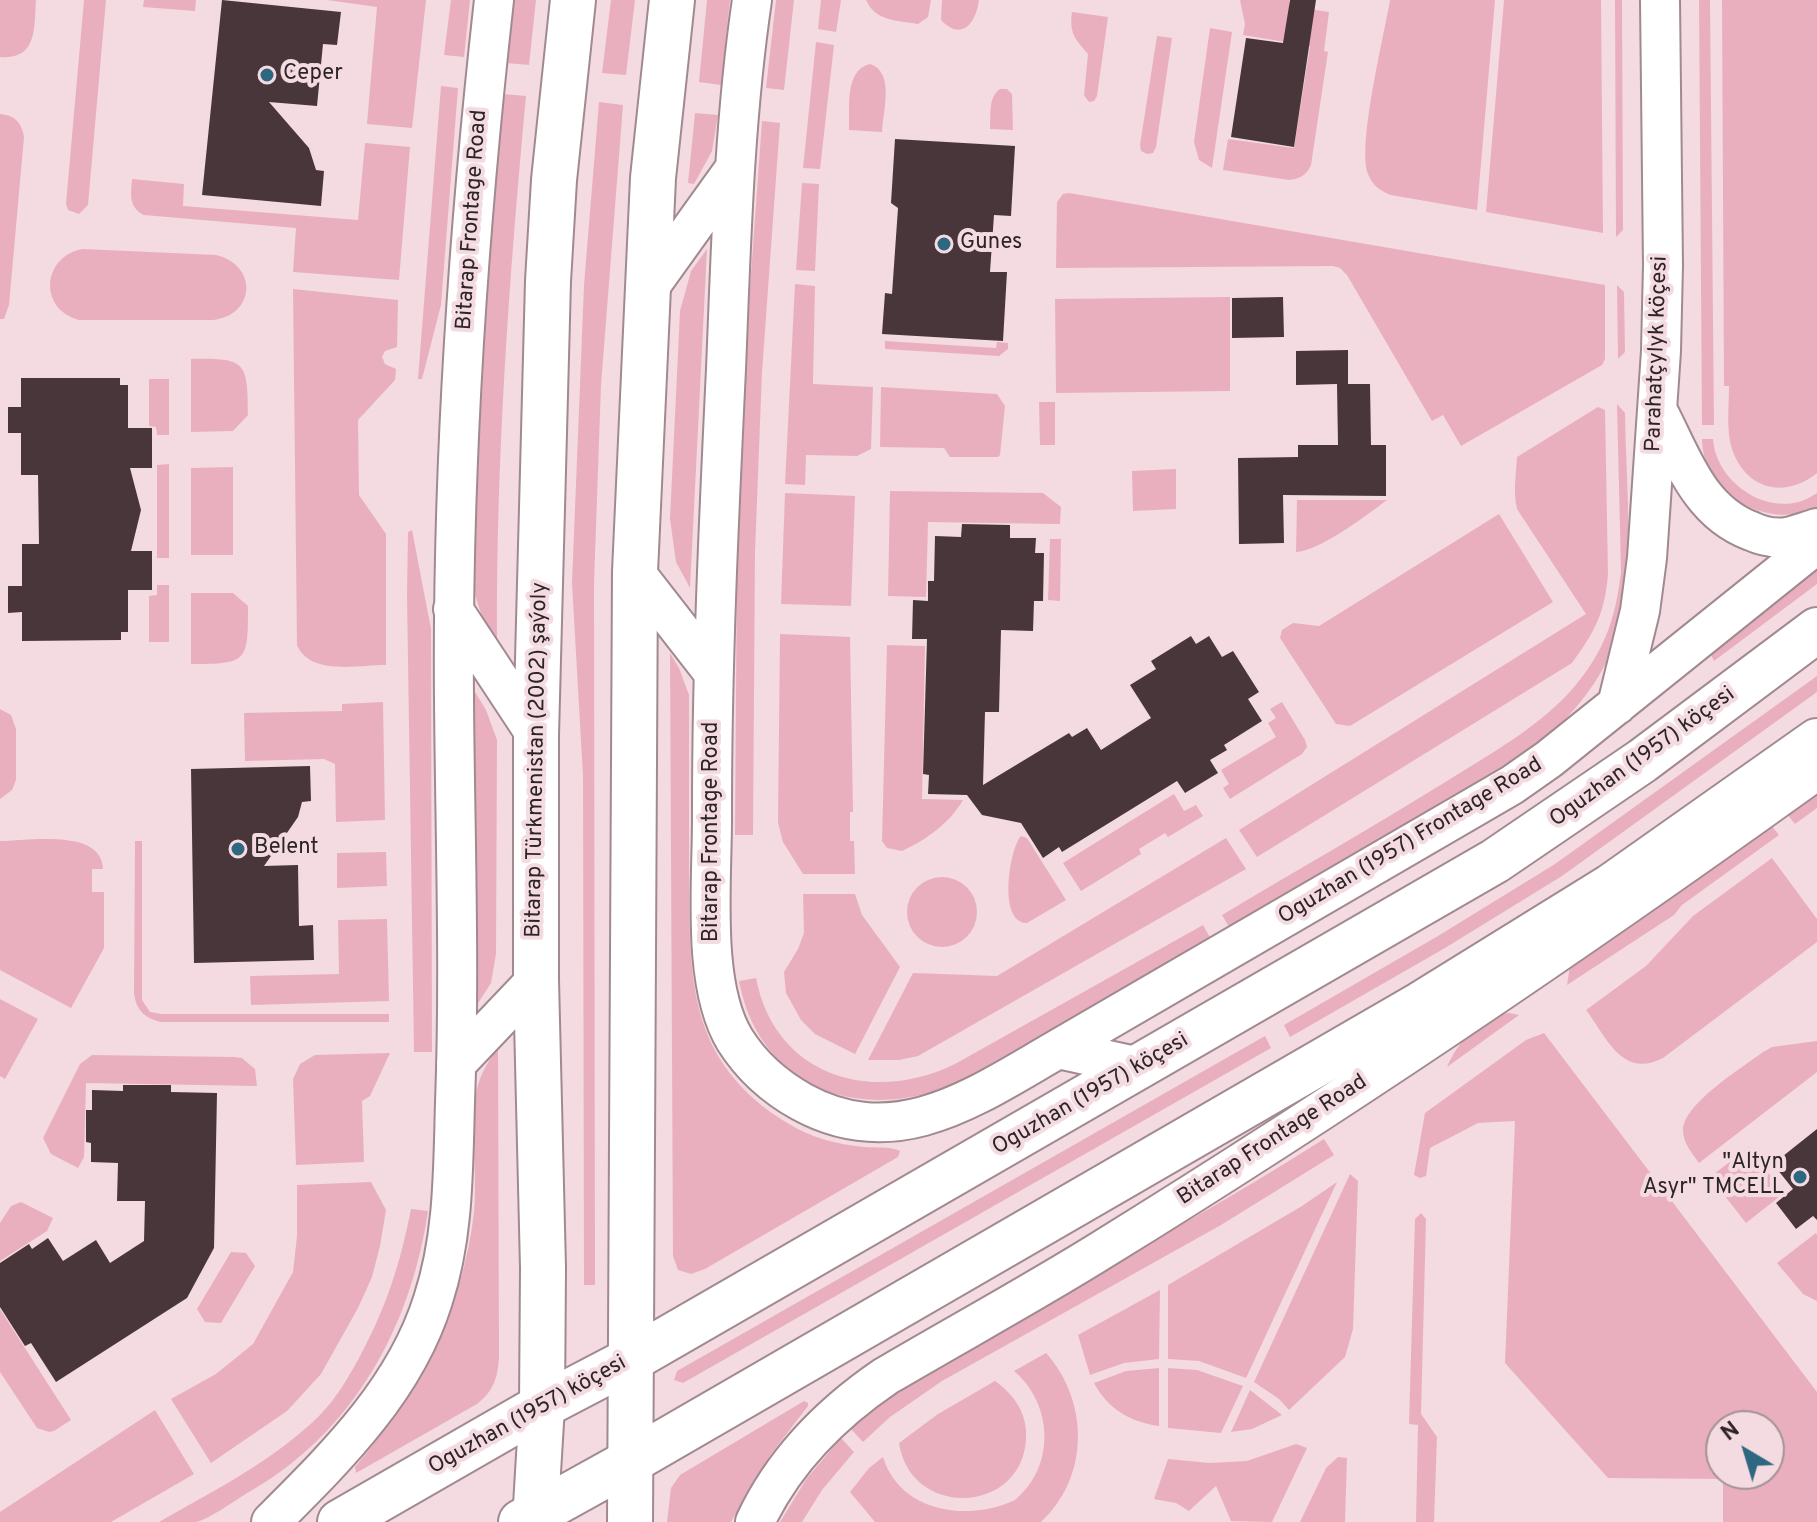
<!DOCTYPE html>
<html>
<head>
<meta charset="utf-8">
<style>
	body { margin:0 }
	#map { position:relative; width:1817px; height:1522px; overflow:hidden; background:#f3dbe1; font-family:Overpass,sans-serif }
	canvas { display:block }
	.north { position:absolute; left:1705px; top:1410px; width:80px; height:80px; box-sizing:border-box; background:#f3dbe1; border:2px solid #a49297; border-radius:50%; rotate:322deg; font-size:22px; font-weight:700; line-height:32px; text-align:center; color:#2d2427 }
	.north::after { content:''; display:block; margin:auto; width:28px; height:36px; background:#2e6780; clip-path:polygon(50% 0,100% 100%,50% 72%,0 100%) }
</style>
</head>
<body>
<div id="map">
<canvas width="1817" height="1522"></canvas>
<div class="north">N</div>
</div>
<script>
const c = document.querySelector('canvas').getContext('2d');
c.lineJoin = 'round';
function fill(path, color) {
  c.fillStyle = color;
  c.fill(path, 'evenodd');
}
function strokePath(path, color, width, dash) {
  c.strokeStyle = color;
  c.lineWidth = width;
  c.lineCap = dash ? 'butt' : 'round';
  c.setLineDash(dash || []);
  c.stroke(path);
}
function label(font, color, halo, rows, align = 'center') {
  c.font = font + ' Overpass,sans-serif';
  c.lineWidth = 8;
  c.setLineDash([]);
  c.textBaseline = 'middle';
  c.strokeStyle = halo;
  c.fillStyle = color;
  for (const [text, x, y, turn = 0] of rows) {
    c.save();
    c.translate(x, y);
    c.rotate((+turn || 0) * Math.PI / 180);
    c.textAlign = isNaN(turn) ? turn : align;
    if (halo) c.strokeText(text, 0, 0);
    c.fillText(text, 0, 0);
    c.restore();
  }
}
const green = new Path2D(`
	M0,0H36C34,27 38,60 0,57Z
	M84,0H106L88,205L79,214L68,210L66,204Z
	M144,0H196L195,11L143,7Z
	M327,0H426L412,128L367,124L377,7Z
	M451,0H470L464,57L444,55Z
	M513,0H536L529,65L506,63Z
	M611,0H635L626,75L602,73Z
	M707,0H730L721,85L699,82Z
	M776,0H794L784,90L766,88Z
	M821,0H841L836,32L818,29Z
	M866,0H931L928,17L918,24C897,20 876,22 866,0Z
	M942,0H979C976,23 962,42 941,20Z
	M1240,0H1289V6L1329,12L1324,51L1328,52L1311,165C1307,175 1299,179 1289,180L1223,170L1228,139L1294,148L1310,46L1243,35L1245,24Z
	M1390,0H1495L1477,210L1391,195C1380,191 1372,185 1368,174C1357,145 1384,36 1390,0Z
	M1504,0H1601L1603,233L1486,212Z
	M1615,0H1622L1623,230L1616,237Z
	M1699,0H1710L1714,425H1702Z
	M1722,0H1817V473C1785,499 1746,490 1732,449C1726,430 1729,406 1729,386H1724Z
	M1072,12L1108,17L1097,96L1094,101L1089,102L1084,95L1088,54C1075,39 1069,33 1072,12Z
	M1210,28L1232,32L1212,168L1199,160L1194,142Z
	M1157,36L1172,38L1156,147L1153,153L1147,154L1141,151L1140,145Z
	M816,42L834,45L820,169L803,168Z
	M870,64C895,72 883,111 882,132L849,130C850,109 844,70 870,64Z
	M441,86L458,88L441,305L422,379H418Z
	M1000,89H1007L1012,94L1013,130L990,129C991,115 988,97 1000,89Z
	M503,94L526,96C509,278 496,459 497,642L482,617L474,591C478,423 487,260 503,94Z
	M599,102L623,105L601,385L594,583L595,1285H584L583,776L572,583L584,285Z
	M695,113L718,115L712,151L694,184L688,183Z
	M0,114C15,115 22,123 24,137L9,305L4,319H0Z
	M762,121L780,123L762,372L755,552L753,835H735L737,552L744,371Z
	M365,143L410,147L399,280L293,272L296,228L144,215C128,207 131,194 132,179L184,184L183,206L358,220Z
	M802,183L819,184L815,271L796,270Z
	M1069,193L1605,285V359L1602,365L1461,446L1443,415L1432,421L1347,275L1340,268L1333,266L1056,268L1057,202L1063,194Z
	M83,249L216,255C258,265 256,315 213,320H79C38,309 42,256 83,249Z
	M707,249L690,588L676,562L670,519L680,311L691,271Z
	M795,284L815,286L813,384L873,387L871,449L857,456L806,455L805,485L785,484Z
	M1617,285L1624,292L1625,352L1618,359Z
	M293,289L398,300L397,347L385,351L382,357L385,364L396,369L395,380L358,420L359,495L386,534V665C358,665 310,676 297,645Z
	M1230,297V391L1056,393L1055,299Z
	M885,341L996,348L997,342L1008,343V349L999,356L885,349Z
	M191,359C245,358 248,361 248,415L233,431L191,432Z
	M149,379H169V435H157L156,427L149,426Z
	M881,387L997,394L1005,406L1000,455L998,457H950L944,448L880,447Z
	M1039,402H1055V445H1040Z
	M1617,404L1625,413C1626,485 1635,560 1618,631C1609,668 1583,702 1557,728C1529,754 1494,773 1462,794C1386,841 1308,885 1231,930L1222,915C1297,870 1373,827 1447,781C1496,750 1551,721 1585,673C1608,642 1617,609 1621,571Z
	M1598,407L1605,410L1608,574C1605,612 1595,632 1572,663L1257,857L1239,830L1586,614L1517,509C1513,493 1516,474 1517,457Z
	M1702,439H1713C1716,486 1776,523 1817,493V508C1768,530 1703,496 1702,439Z
	M169,464V558H157V465Z
	M233,467V555H191V468Z
	M1176,469V509L1133,511L1132,471Z
	M890,491L1043,493L1061,507L1060,524L928,522L926,597L888,596Z
	M785,493L855,496L851,606L781,604Z
	M1297,500H1387C1367,515 1320,551 1296,552Z
	M1499,514L1553,602L1350,726L1336,724L1280,638L1282,630L1293,623L1319,626Z
	M412,530L431,629L432,1052H414L407,595L408,532Z
	M1050,539H1061L1060,601L1048,600Z
	M1817,569V584L1714,661L1711,655L1724,640Z
	M157,585H169V642H149V596L157,595Z
	M191,593H233L248,606C248,662 248,664 191,664Z
	M780,634L850,637L853,812H850V841H854L855,874H803L783,842L778,823Z
	M887,645L925,646L922,799L963,800C950,823 926,840 902,851L887,848L882,841Z
	M670,653L679,668L689,695C689,752 689,809 689,866C690,974 684,1061 789,1124C812,1138 839,1145 865,1147C876,1148 890,1146 900,1151L898,1157L705,1269L691,1274L678,1270L673,1256Z
	M1817,676V692L1562,876L1445,948L1290,1037L1284,1025L1438,936L1555,864Z
	M475,692L486,710L497,740L496,954L491,983L475,1008Z
	M383,702L385,820L336,822L335,764L324,759L245,761L244,713L342,711V704Z
	M1282,702L1305,740L1307,747L1302,754L1230,799L1223,788L1229,784L1221,770L1276,737L1268,723L1276,718L1270,709Z
	M0,709L11,715L16,729V780L12,790L0,799Z
	M1817,793V808L1795,824L1787,814Z
	M1174,794L1184,811L1196,805L1203,816L1168,837L1165,833L1139,849L1141,854L1081,891L1063,863Z
	M1771,825L1779,835L1682,905L1674,915L1567,985L1570,966Z
	M1021,836L1027,838L1066,900L1027,923C997,923 1010,847 1021,836Z
	M1226,838L1246,869L918,1056L899,1060H868L913,973L997,976Z
	M0,841C28,841 102,828 103,869H92V892H104V948L71,1008L0,970Z
	M135,841H142V1000L150,1012L162,1014H389V1022H162C146,1019 136,1011 134,993Z
	M386,852L387,886L337,888V853Z
	M1772,858L1817,919V942L1663,1058C1622,1079 1607,1038 1586,1010L1646,966L1693,916Z
	M907 912a35 35 0 1 1 70 0a35 35 0 1 1-70 0Z
	M803,894H855L862,915L900,967L855,1054L815,1034L801,1020L786,993L784,972L798,949L804,933Z
	M387,919L389,1001L251,1005L250,976L339,974L338,920Z
	M1203,925L1212,941L963,1080C867,1126 760,1092 739,981L756,978C775,1076 871,1105 955,1064Z
	M0,999L38,1019L5,1079L0,1076Z
	M1509,1013L1519,1015L1447,1067C1458,1042 1479,1016 1509,1013Z
	M1544,1033L1817,1392V1522H1723V1479L1608,1478L1505,1363L1515,1121L1478,1123L1430,1148L1426,1176L1420,1178L1414,1175L1425,1113L1526,1040ZM1721,1426H1769V1474H1721Z
	M1265,1036L1271,1048L683,1383L674,1380L677,1371Z
	M1817,1041V1072L1699,1163C1692,1153 1683,1143 1683,1130C1684,1103 1742,1068 1763,1052L1772,1047Z
	M498,1047L499,1356C498,1377 494,1391 477,1404L356,1473L355,1467C418,1393 463,1310 474,1212C478,1174 469,1119 478,1085C482,1071 490,1059 498,1047Z
	M390,1053L370,1096L362,1101L364,1162L296,1165L293,1079L300,1064L315,1055Z
	M92,1055L234,1057L242,1058L255,1069L257,1086L86,1083L84,1157L78,1168L51,1154L43,1138L80,1064Z
	M1324,1139L1334,1155L1221,1225L942,1381L890,1417L863,1442L850,1428C912,1371 987,1334 1060,1293C1149,1243 1238,1194 1324,1139Z
	M1749,1147L1784,1193L1746,1223L1710,1177Z
	M1350,1174L1358,1181L1353,1329L1345,1357L1289,1410L1279,1399L1254,1382Z
	M371,1182L386,1210L380,1246L372,1277L358,1308L321,1374L287,1411L211,1463L171,1399L216,1374L253,1344L293,1272L297,1236V1185Z
	M1337,1182L1246,1378L1199,1361L1168,1359V1285L1302,1206Z
	M21,1202L53,1218L47,1231L0,1261V1223L11,1206Z
	M411,1209L428,1211C411,1327 353,1433 249,1492C235,1500 210,1519 196,1522C184,1522 170,1522 159,1522C215,1490 275,1460 321,1414C337,1397 348,1378 359,1358C386,1308 400,1265 411,1209Z
	M1421,1213L1426,1219L1421,1414L1437,1437L1434,1522H1416L1418,1425L1409,1424L1415,1219Z
	M1816,1233L1817,1235V1301L1803,1294L1777,1263Z
	M231,1252L246,1253L255,1266L221,1323L205,1322L197,1309Z
	M1160,1290L1159,1359L1124,1363L1090,1375L1078,1335Z
	M0,1309L71,1420L54,1431L49,1432L37,1428L0,1372Z
	M1046,1353C1089,1401 1090,1477 1041,1522H875L850,1492L869,1468L883,1457C900,1513 969,1522 1015,1500C1056,1466 1053,1404 1014,1371Z
	M1159,1368V1426C1130,1422 1108,1409 1094,1383L1126,1371Z
	M1168,1368L1197,1370L1243,1386L1221,1433L1168,1428Z
	M995,1381C1012,1393 1025,1410 1026,1431C1030,1514 911,1522 899,1443L938,1414Z
	M1250,1390L1282,1415L1252,1429L1231,1432Z
	M804,1401L808,1403V1406L771,1454L731,1522H667L671,1488L680,1475Z
	M155,1410L194,1474L111,1522H0V1512Z
	M841,1438L854,1452L822,1490L802,1522H780L807,1478Z
	M1296,1444L1307,1448L1272,1522L1231,1521L1216,1486L1189,1511L1176,1503L1154,1499L1168,1459L1210,1463L1247,1461Z
	M1338,1457L1347,1458L1345,1522H1300L1326,1468Z`);
const building = new Path2D(`
	M222,0L341,12L337,45L323,44L317,106L269,102L309,148L316,170L324,171L321,206L202,195Z
	M1290,0H1316L1294,147L1231,137L1246,38L1283,43Z
	M895,139L1015,146L1011,216L994,215L990,272H1007L1003,341L882,334L885,293L892,294L898,208L891,203Z
	M1283,297L1284,337L1232,338V298Z
	M1348,350V384H1370L1371,445H1386V496L1283,495L1284,543L1239,544L1238,458L1298,457V445H1338L1337,384L1296,385V351Z
	M21,378H120V385H128V428H152V468H130L141,510L131,551H152V590H128V632H121V640L22,641V612L8,613V586H22V544H39L38,475H21V433H8V407H21Z
	M962,524L1010,525V538H1036L1035,553H1044L1043,601H1034L1033,631L1001,630L999,712H985L983,785L1069,733L1072,737L1087,728L1101,750L1151,718L1130,685L1156,669L1151,661L1191,636L1196,644L1209,636L1222,657L1233,651L1259,692L1248,699L1262,721L1224,745L1227,750L1210,760L1218,773L1185,793L1177,781L1062,852L1059,847L1043,858L1021,823L982,815L967,795L928,794L929,775L923,774L927,639H912L913,600L928,601V581H934L935,536L961,537Z
	M310,766L311,801L302,802L298,817L264,866L298,865L299,926L313,925L314,960L194,963L191,769Z
	M123,1085H171V1092L217,1093L214,1248L187,1298L56,1382L31,1343L25,1346L0,1307V1263L29,1244L32,1249L48,1238L63,1261L96,1240L110,1263L144,1241L145,1201H117L118,1163L91,1162V1143L86,1142V1110H92V1090L123,1091Z
	M1817,1129V1220L1813,1216L1796,1229L1776,1203L1793,1189L1773,1164Z`);
const street = new Path2D(`
	M752,0C734,122 731,246 726,369C719,516 712,662 712,809C713,875 700,983 735,1040C752,1067 775,1087 802,1102C897,1154 976,1096 1058,1049L1140,1067
	M646,292L735,168
	M1658,411C1682,457 1698,511 1751,531C1762,536 1774,539 1787,537C1797,535 1807,531 1817,528
	M635,572L712,671
	M453,609L536,735
	M1617,705L1640,611L1647,558L1661,351L1663,265L1660,0
	M1058,1049L1512,785L1549,759L1817,544
	M456,1064L536,980
	M271,1522C336,1457 405,1390 433,1300C454,1236 453,1170 455,1103C460,968 455,833 454,698C452,464 468,232 494,0
	M755,1522C784,1460 830,1414 886,1376C959,1333 1033,1293 1105,1248C1348,1098 1585,937 1817,770`);
const secondary = new Path2D(`
	M340,1522L542,1406L632,1359L1495,861L1642,761L1817,630
	M521,1522L631,1461L1421,1004L1610,887L1817,741`);
const primary = new Path2D(`
	M535,1522L542,1406L543,1268L536,980V735L548,281L554,180L573,0
	M630,1522L635,572L653,178L672,0`);
const markers = [
	[267,75,8,"#2e6780"],
	[944,244,8,"#2e6780"],
	[238,849,8,"#2e6780"],
	[1800,1177,8,"#2e6780"]
];
const poiNames = [
	["Ceper",283,75],
	["Gunes",960,244],
	["Belent",254,849],
	["\"Altyn",1784,1164,"right"],
	["Asyr\" TMCELL",1784,1189,"right"]
];
const streetNames = [
	["Bitarap Frontage Road",473,220,-86],
	["Parahatçylyk köçesi",1658,354,-88],
	["Oguzhan (1957) köçesi",1643,758,-36],
	["Bitarap Türkmenistan (2002) şaýoly",538,760,-89],
	["Bitarap Frontage Road",713,832,-90],
	["Oguzhan (1957) Frontage Road",1411,842,-31],
	["Oguzhan (1957) köçesi",1091,1095,-30],
	["Bitarap Frontage Road",1273,1141,-33],
	["Oguzhan (1957) köçesi",528,1416,-29]
];
fill(green, '#eaafbf');
fill(building, '#49363b');
strokePath(street, '#a08a90', 42);
strokePath(secondary, '#a08a90', 48);
strokePath(primary, '#a08a90', 48);
strokePath(street, '#fff', 38);
strokePath(secondary, '#fff', 44);
strokePath(primary, '#fff', 44);
for (const [x, y, r, color] of markers) {
  const dot = new Path2D();
  dot.arc(x, y, r, 0, 2 * Math.PI);
  c.fillStyle = color;
  c.fill(dot);
  strokePath(dot, '#f3dbe1', 3);
}
label('22px', '#2d2427', '#f3dbe1', poiNames, 'left');
label('22px', '#2d2427', '#f3dbe1', streetNames);
</script>
</body>
</html>
